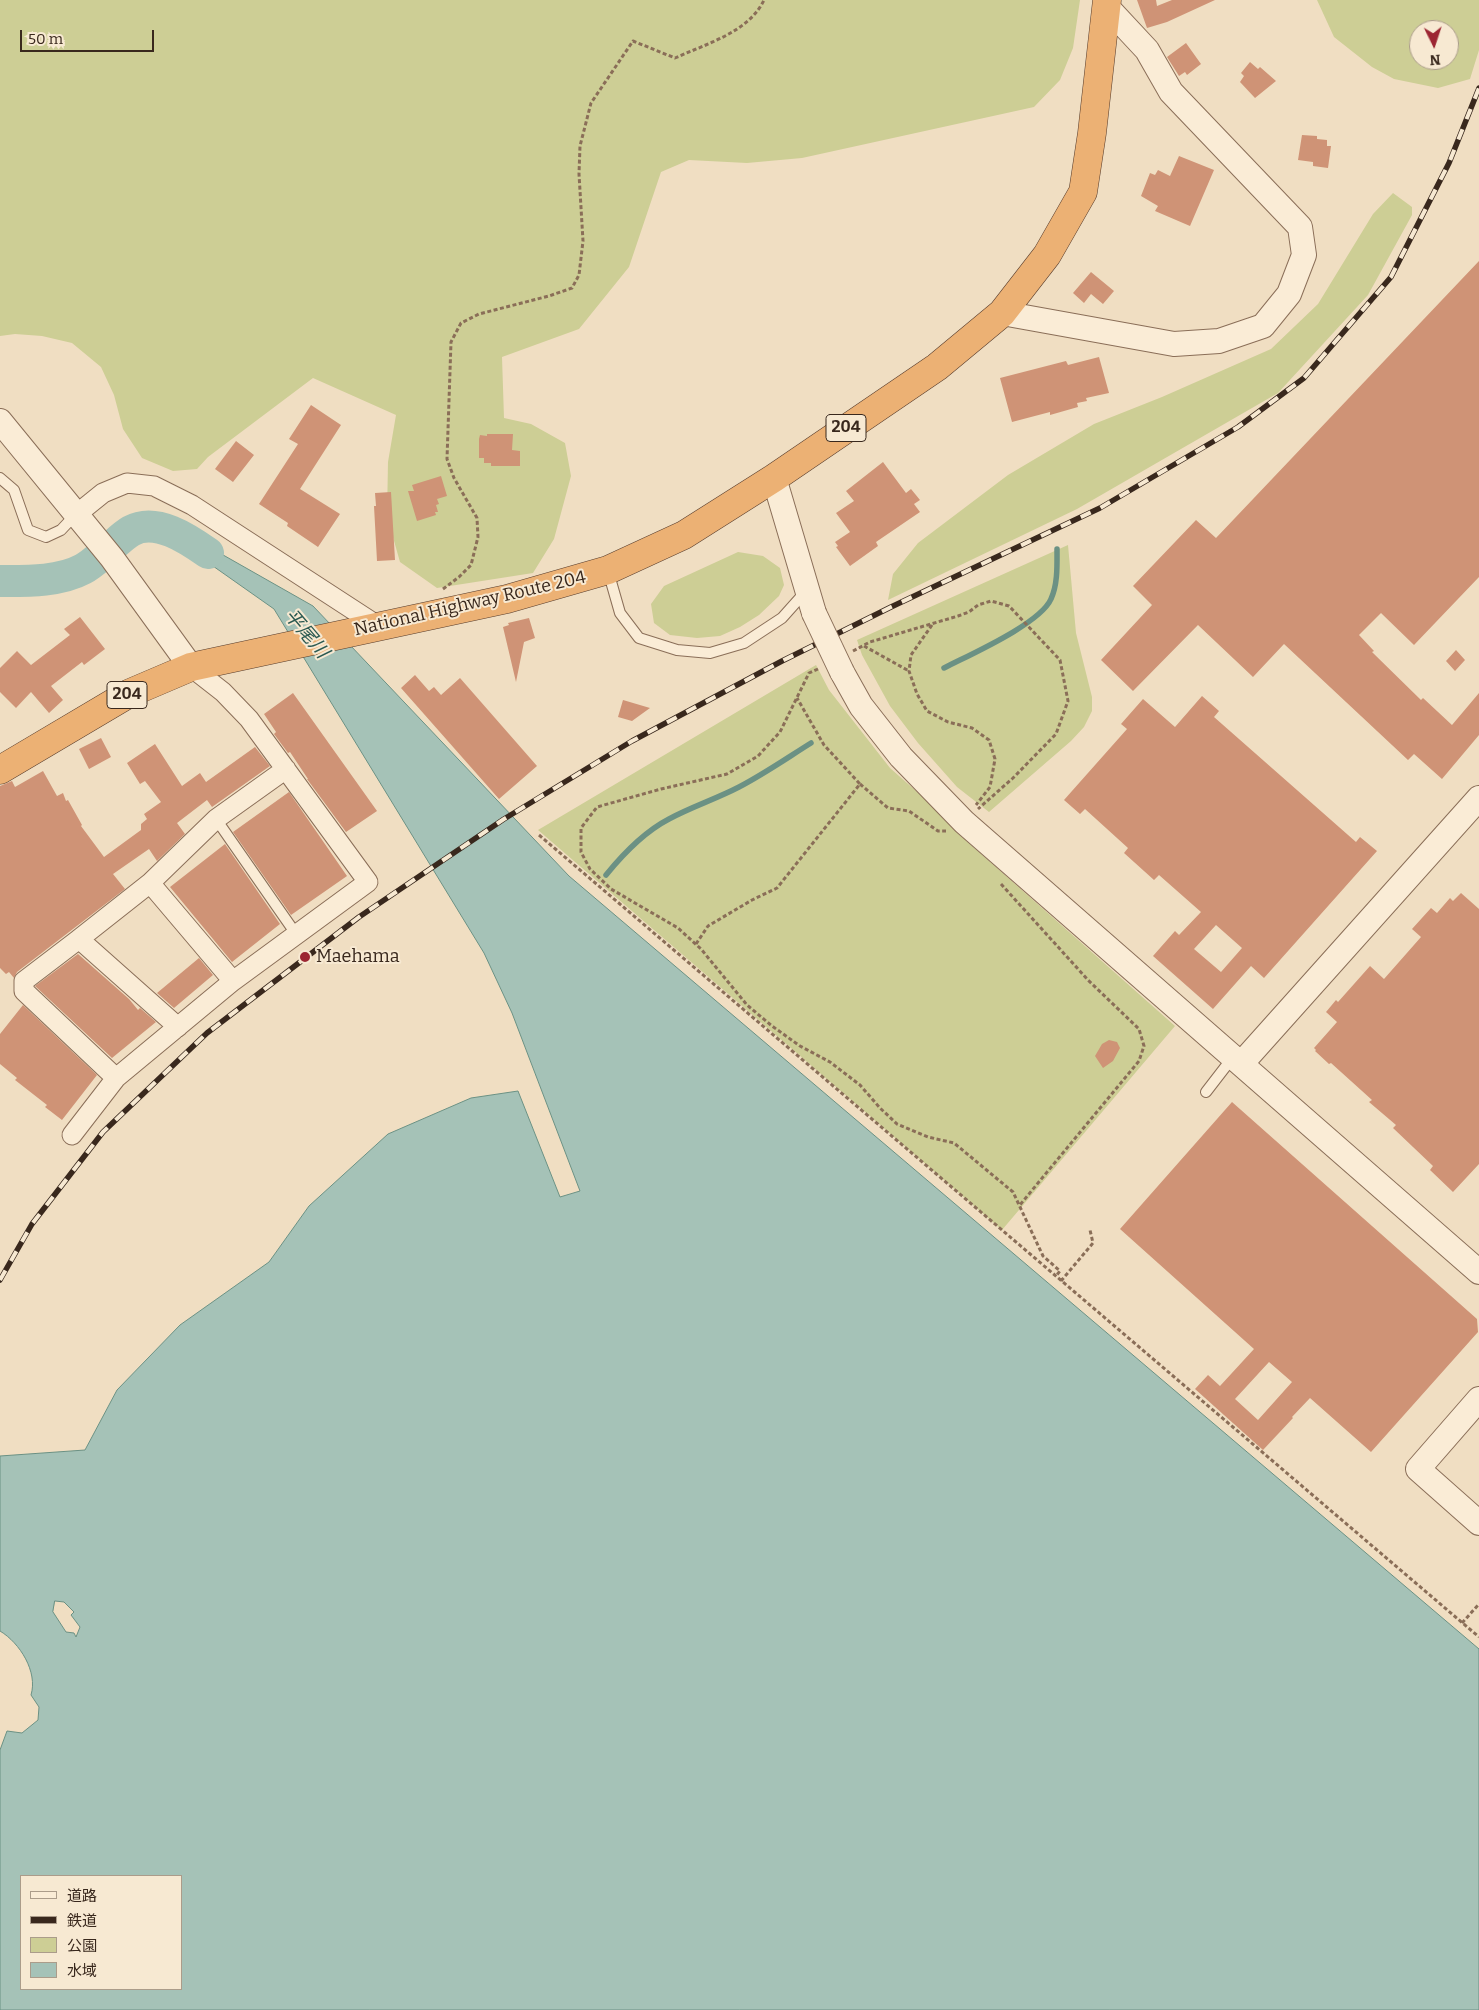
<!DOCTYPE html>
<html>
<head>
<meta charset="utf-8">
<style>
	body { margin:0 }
	#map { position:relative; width:1479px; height:2010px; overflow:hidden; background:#f0dec2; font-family:Bitter,"Noto Sans JP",serif }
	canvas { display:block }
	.legend { position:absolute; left:20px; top:1875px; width:162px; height:115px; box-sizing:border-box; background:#f7e9d2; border:1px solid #ab9c8a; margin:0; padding:6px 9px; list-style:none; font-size:15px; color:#39281d }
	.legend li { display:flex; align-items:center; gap:10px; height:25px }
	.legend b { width:25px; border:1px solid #ab9c8a }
	.north { position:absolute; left:1409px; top:20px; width:50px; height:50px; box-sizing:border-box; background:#f7e9d2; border:1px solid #ab9c8a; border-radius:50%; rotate:176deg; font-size:14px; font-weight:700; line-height:20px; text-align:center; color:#39281d }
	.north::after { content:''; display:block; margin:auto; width:18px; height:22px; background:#9c2632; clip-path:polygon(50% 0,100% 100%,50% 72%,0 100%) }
	.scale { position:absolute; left:20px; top:30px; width:134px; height:22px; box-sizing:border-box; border:2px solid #39281d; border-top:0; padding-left:6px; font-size:15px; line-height:18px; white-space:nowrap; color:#39281d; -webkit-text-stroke:4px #f7e9d2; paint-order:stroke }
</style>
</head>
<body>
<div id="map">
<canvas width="1479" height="2010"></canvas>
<ul class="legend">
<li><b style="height:6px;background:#faecd6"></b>道路</li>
<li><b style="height:6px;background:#39281d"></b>鉄道</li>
<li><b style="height:14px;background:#cdce95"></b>公園</li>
<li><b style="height:14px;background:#a5c2b7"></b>水域</li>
</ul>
<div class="north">N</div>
<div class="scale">50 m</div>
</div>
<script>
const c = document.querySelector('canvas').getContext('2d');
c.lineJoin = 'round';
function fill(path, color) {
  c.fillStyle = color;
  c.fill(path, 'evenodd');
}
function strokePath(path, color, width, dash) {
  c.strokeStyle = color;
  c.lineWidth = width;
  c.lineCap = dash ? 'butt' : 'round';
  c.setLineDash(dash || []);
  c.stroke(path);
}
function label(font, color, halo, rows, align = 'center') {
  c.font = font + ' Bitter,"Noto Sans JP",serif';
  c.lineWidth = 4;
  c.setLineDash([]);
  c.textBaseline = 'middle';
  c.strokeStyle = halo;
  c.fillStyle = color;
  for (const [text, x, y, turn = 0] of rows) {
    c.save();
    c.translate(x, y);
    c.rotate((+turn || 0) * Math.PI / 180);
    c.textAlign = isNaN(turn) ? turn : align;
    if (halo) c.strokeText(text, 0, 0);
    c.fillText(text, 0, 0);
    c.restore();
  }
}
const green = new Path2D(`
	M0,0H1080L1073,48L1060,80L1034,107L802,158L747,163L689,160L661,172L629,267L579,329L502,357L504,418L531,424L565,443L571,476L554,539L533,573L437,588L400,562L387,516L388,462L396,415L313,378L208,457L197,469L173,471L142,458L123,429L114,395L101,367L72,343L42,336L15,334L0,336Z
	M1317,0H1479V50L1470,79L1438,88L1394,79L1372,67L1334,37ZM1419,30H1449V60H1419Z
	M1393,193L1412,207V215L1368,295L1278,393L1077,509L888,600L893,574L918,543L1008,475L1094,424L1162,397L1271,349L1318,304L1373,214Z
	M1068,545L1076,633L1092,697V711L1084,727L1071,741L989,812L957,787L918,743L890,706L862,655L857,640Z
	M738,552L763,556L780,568L784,585L779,596L759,615L740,627L720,636L697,638L670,635L654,623L651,604L664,586Z
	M816,665L829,690L890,768L924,798L961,836L1175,1026L1002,1230L538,830Z`);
const water = new Path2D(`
	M171,531L202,543L313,606L569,876L1479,1649V2010H0V1750L7,1731L22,1733L38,1720L39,1707L31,1695C38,1672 20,1643 0,1631V1456L85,1450L117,1390L180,1325L269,1262L309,1206L388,1134L471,1098L518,1091L560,1197L580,1191L512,1013L484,953L274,609L176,540L170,533ZM55,1601L64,1602L74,1612L71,1615L80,1627L76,1637L74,1633L66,1632L53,1612ZM21,1876H181V1989H21Z`);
const stream = new Path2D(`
	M944,668C969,655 1040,624 1051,599C1058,584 1057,564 1057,549
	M606,875C623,854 644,832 669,819C691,807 716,799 739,787C764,774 787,758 811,743`);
const river = new Path2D(`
	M0,581C26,581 59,582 83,569C93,564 102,554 110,548C117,542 124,535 131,531C156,517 188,539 208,553`);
const building = new Path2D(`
	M1137,0H1156L1157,6L1172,0H1215L1167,22L1147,28Z
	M1186,43L1201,64L1187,75L1185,72L1179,76L1167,57Z
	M1250,62L1258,69L1260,67L1276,81L1255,98L1240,82L1244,76L1241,73Z
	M1302,135L1317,136V139L1327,140V146H1331L1328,168L1313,166V162L1298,160Z
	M1179,156L1214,170L1190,226L1155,211L1158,206L1141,196L1150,173L1155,175L1158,170L1170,176Z
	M1479,261V577L1414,645L1381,613L1359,635L1374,651L1372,652L1421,700L1423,698L1452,725L1479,693V735L1442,779L1414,754L1408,760L1284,644L1253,677L1198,625L1133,691L1101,660L1152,605L1133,586L1196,520L1216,538Z
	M1091,272L1114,291L1103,304L1091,294L1084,303L1073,293Z
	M1099,357L1109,393L1086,398L1087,401L1077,403L1078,407L1050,415V412L1012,422L1000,378L1066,361L1068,365Z
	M311,405L341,425L300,489L340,514L318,547L287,526L288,523L259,504L298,444L289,439Z
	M487,434H513L512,450L520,451V466H491V463H484V458H479V439L480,435L487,436Z
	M236,441L254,455L233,482L215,469Z
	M883,462L906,493L911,489L920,500L914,504L920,512L876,542L878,546L850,566L836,547L838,546L835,542L850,532L836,513L854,501L846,491Z
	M441,476L447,496L437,499L439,504L436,505L438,512H435L436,515L417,521L408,491H414L412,485Z
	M391,492L395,560L377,561L374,506H376L375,493Z
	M80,617L105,649L84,665L82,662L51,686L63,700L49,713L31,692L16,708L0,692V668L17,651L31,665L70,635L64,629Z
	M529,618L535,638L524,642L516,682L503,627L509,625L508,623Z
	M1456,650L1465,660L1455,671L1446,661Z
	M415,675L429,691L434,687L441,695L460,678L537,766L499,799L401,688Z
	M293,693L377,811L346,832L307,779H308L290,752L288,753L274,734L276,732L264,714Z
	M1202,696L1219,711L1214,717L1356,842L1360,837L1377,851L1264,978L1251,966L1213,1009L1153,956L1175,931L1179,935L1201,912L1159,875L1154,880L1124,853L1128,848L1085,809L1080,814L1064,800L1127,729L1121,724L1143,699L1175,727ZM1216,925L1242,948L1221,972L1194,949Z
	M623,700L650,708L632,721L618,717Z
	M101,738L111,757L89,769L79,749Z
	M155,744L182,786L200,773L206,782L255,747L270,766L212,807L207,800L177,823L185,834L157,861L149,849L113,874L125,889L17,972L14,978L9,972L6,974L0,968V786L12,781L15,787L43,771L57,796L63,793L66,801L68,800L82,825L81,826L104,857L141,830V824L147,819L144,814L161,802L145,781L140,784L127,763Z
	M289,792L347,876L291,915L233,832Z
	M225,844L280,924L232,962L170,887Z
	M1461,893L1479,909V1164L1453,1192L1430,1170L1433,1166L1393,1128L1396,1125L1369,1102L1372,1100L1331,1063L1329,1064L1315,1051L1316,1050L1314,1048L1337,1022L1326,1012L1336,1000L1338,1002L1370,966L1384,979L1421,937L1412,929L1431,908L1437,913L1450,898L1453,901Z
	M78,954L129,999L138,1010L140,1008L156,1022L112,1058L35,986Z
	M199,958L213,975L174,1008L157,993Z
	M23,1005L97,1075L62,1120L45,1107L47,1105L15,1080L17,1078L0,1064V1034Z
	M1109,1040L1117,1042L1120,1048L1113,1061L1103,1068L1095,1056L1102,1044Z
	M1232,1102L1477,1319L1478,1332L1371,1452L1310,1398L1292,1417L1293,1418L1263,1450L1195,1389L1208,1375L1220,1386L1254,1349L1120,1229ZM1269,1362L1292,1382L1258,1420L1235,1399Z`);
const path = new Path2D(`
	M443,589L459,577L471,565L478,537L477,518L454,478L447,459L451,342L461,323L479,314L549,296L572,288L579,275L583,241L579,174L580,146L591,103L633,41L675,58C706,44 749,32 764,0
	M932,625L911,655L909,671L917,694L927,711L948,722L972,728L989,740L995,759L990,787L976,805
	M864,646L909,671
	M853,651L870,642L958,616L969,612L978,605L991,601L1009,606L1060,660L1068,701L1056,734L1013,778L978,809
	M818,669L809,673L780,732L758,756L727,774L661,789L597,807L581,828V852L590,869L611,889L678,928L701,949L747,1005L772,1026L800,1046L830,1062L860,1085L880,1108L897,1124L928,1137L954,1143L1013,1192L1043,1256L1060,1271L1056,1276
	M860,784L888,808L909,811L938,831H946
	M539,835L1479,1637
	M1001,884L1088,980L1139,1029L1144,1046L1139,1061L1019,1206
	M696,944L708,926L752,900L777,888L860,784L824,745L797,698
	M1061,1281L1093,1243L1090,1230
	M1462,1623L1479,1604`);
const service = new Path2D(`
	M0,478L14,490L28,530L46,537L61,530L76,514
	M608,571L620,613L639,638L677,650L710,653L744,643L782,618L807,590
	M216,819L296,934
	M1206,1092L1233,1057`);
const minor = new Path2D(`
	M77,514L103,493L127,483L154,486L192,505L378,626
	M150,883L216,819L286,769
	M79,939L24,981V991L116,1078L233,981L368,882L249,719L223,692L191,667
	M178,1027L79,939L150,883L233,981
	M72,1135L116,1078`);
const tertiary = new Path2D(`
	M1002,313L1174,344L1219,341L1263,326L1289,294L1304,255L1300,227L1171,92L1147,50L1106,6
	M0,421L112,558L191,667
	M774,478L814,613
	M842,672L861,706L901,757L964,822L1479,1272
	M1241,1064L1479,798
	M1479,1399L1418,1469L1479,1523`);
const trunk = new Path2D(`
	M0,770L130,693L191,667L507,599L608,570L684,535L774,478L937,367L1002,313L1047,255L1083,192L1092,133L1107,0`);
const rail = new Path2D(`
	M0,1280L32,1224L103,1132L207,1033L359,917L504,819L632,741L782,661L891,607L1100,508L1238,427L1304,378L1391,277L1449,163L1479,88`);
const tertiaryBridge = new Path2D(`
	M814,613L842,672`);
const markers = [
	[305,957,6,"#9c2632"]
];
const shields = [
	[846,428,40],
	[127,695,40]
];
const shieldNames = [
	["204",846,428],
	["204",127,695]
];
const streetNames = [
	["National Highway Route 204",470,604,-13]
];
const poiNames = [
	["Maehama",316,957]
];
const waterNames = [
	["平尾川",306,634,50]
];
fill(green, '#cdce95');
fill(water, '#a5c2b7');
strokePath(water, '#6b9184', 1);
strokePath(stream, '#6b9184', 5.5);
strokePath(river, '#a5c2b7', 32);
fill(building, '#cf9376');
strokePath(service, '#8a6e58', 12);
strokePath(minor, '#8a6e58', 21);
strokePath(tertiary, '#8a6e58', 26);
strokePath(trunk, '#583d2d', 29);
strokePath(path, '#8a6e58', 3, [4, 2.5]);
strokePath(service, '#faecd6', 10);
strokePath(minor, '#faecd6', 19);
strokePath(tertiary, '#faecd6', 24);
strokePath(trunk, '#ecb174', 28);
strokePath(rail, '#39281d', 5.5);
strokePath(rail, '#f7e9d2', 4, [11]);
strokePath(tertiaryBridge, '#8a6e58', 26, []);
strokePath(tertiaryBridge, '#faecd6', 24);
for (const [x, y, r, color] of markers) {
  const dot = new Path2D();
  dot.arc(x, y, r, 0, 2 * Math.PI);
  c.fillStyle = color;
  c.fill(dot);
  strokePath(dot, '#f7e9d2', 2);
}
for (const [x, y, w] of shields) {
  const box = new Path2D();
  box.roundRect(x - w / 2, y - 13.5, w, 27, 4);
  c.fillStyle = '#f7e9d2';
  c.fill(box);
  strokePath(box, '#39281d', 1);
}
label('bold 16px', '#39281d', null, shieldNames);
label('18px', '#39281d', '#f7e9d2', streetNames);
label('18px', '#39281d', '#f7e9d2', poiNames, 'left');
label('italic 19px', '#2c5a52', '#f7e9d2', waterNames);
</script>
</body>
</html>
